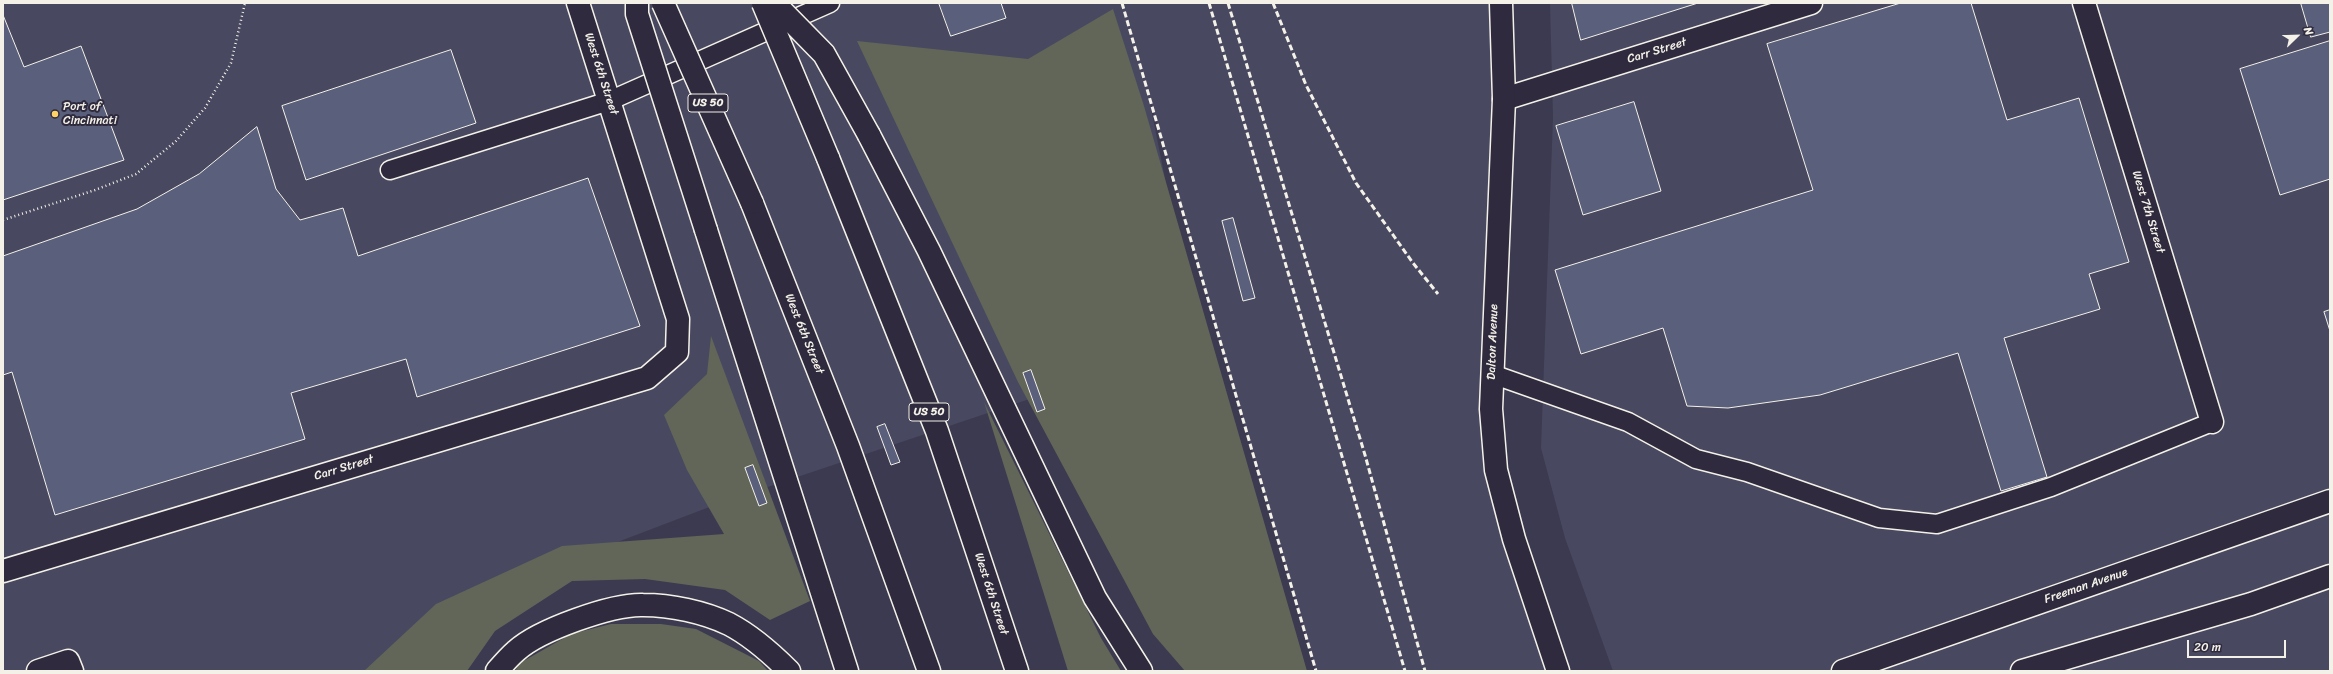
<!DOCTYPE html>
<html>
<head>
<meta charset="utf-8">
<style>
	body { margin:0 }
	#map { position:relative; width:2333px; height:674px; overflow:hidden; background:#3c3a50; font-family:Sriracha,sans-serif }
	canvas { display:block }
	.frame { position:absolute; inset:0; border:4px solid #f4f1e8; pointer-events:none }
	.north { position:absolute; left:2277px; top:16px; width:40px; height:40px; -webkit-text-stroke:3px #2f2a3d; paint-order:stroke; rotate:67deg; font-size:11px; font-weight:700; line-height:16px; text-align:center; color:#f4f1e8 }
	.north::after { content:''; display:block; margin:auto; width:14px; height:18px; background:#f4f1e8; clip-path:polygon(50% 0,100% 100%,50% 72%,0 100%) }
	.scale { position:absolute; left:2187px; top:640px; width:99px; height:18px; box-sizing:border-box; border:2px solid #f4f1e8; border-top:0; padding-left:5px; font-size:12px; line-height:14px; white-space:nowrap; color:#f4f1e8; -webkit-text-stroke:3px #2f2a3d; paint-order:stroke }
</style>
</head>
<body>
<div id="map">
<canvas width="2333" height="674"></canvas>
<div class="frame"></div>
<div class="north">N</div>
<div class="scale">20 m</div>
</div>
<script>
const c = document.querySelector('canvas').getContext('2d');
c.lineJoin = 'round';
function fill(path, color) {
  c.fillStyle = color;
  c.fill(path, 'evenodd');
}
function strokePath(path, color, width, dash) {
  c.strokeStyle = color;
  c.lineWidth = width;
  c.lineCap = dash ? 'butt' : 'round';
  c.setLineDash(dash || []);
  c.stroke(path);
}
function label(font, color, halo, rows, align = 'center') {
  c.font = font + ' Sriracha,sans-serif';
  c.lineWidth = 4;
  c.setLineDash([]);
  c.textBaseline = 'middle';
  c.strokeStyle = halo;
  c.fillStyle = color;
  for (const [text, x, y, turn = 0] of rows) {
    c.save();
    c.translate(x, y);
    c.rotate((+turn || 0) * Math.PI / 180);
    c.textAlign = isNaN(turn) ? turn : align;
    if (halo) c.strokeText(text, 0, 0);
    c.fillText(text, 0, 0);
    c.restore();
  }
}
const built = new Path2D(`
	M3,3H1501L1491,409L1558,671H1316L1148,93L1193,320L1086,380L720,503L565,562L433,671H3Z
	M1550,3H2330V671H1613L1565,538L1541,448L1553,117Z`);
const green = new Path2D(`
	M1113,9L1144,106L1307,671H1185L1153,634L1018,382L857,41L1028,59Z
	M711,336L810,601L770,620L725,590L645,579L572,581L495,631L467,671H364L436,604L562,546L724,534L687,470L664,415L707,374Z
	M984,402L1101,638L1121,671H1068Z
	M611,624H661L696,629L759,661L768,671H515L520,663L571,634Z`);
const building = new Path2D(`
	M939,3H1001L1006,18L951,36Z
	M1572,3H1698L1581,40Z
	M1901,3H1971L2007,120L2079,98L2129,262L2089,274L2100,309L2004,338L2047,477L2001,491L1958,353L1820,395L1728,408L1687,406L1663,328L1581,354L1555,270L1813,190L1767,44Z
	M2301,3H2330V32L2311,37Z
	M3,15L24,67L81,46L124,160L3,200Z
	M2330,41V179L2280,195L2240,69Z
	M451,50L476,123L306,180L282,106Z
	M1634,102L1661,191L1583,215L1556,126Z
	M257,127L276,189L300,220L343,208L358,256L588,178L640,326L417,397L406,359L291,393L305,439L55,515L12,372L3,375V256L137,209L199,174Z
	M1233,218L1255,298L1243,301L1222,221Z
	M2330,310V331L2324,312Z
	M1031,370L1045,409L1037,412L1023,373Z
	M885,424L900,462L891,465L877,427Z
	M753,465L767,503L759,506L745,468Z`);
const path = new Path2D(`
	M3,220L95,190L136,174L176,141L205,108L231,63L245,3`);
const service = new Path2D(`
	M390,170L609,101L830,3
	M1492,374L1628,422L1696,459L1747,472L1879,518L1937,524L2051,487L2212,422`);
const minor = new Path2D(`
	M2084,3L2212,422
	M1504,99L1811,3
	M3,571L647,378L677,352L678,319L578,3
	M38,671L68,661L72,671`);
const secondary = new Path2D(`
	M1501,3L1504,99L1491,409L1496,470L1514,539L1558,671`);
const primary = new Path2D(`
	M1843,671L2330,501
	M2022,671L2251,604L2330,576`);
const motorway = new Path2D(`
	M869,135L929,251L1095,598L1141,671
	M828,158L937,431L1017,671
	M752,203L848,446L929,671
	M706,230L847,671
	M497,671C503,664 509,657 516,651C539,630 612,604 643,605C671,605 704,612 729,624C752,636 771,653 789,671`);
const rail = new Path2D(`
	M1122,3L1316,671
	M1209,3L1405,671
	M1228,3L1365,455L1425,671
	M1273,3L1306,85L1356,183L1413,263L1438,294`);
const motorwayBridge = new Path2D(`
	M637,3V14L706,230
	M663,3L752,203
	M763,3L828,158
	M774,3L824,54L869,135`);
const markers = [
	[55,114,4,"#ffd166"]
];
const shields = [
	[708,103,40],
	[929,412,40]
];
const shieldNames = [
	["US 50",708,103],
	["US 50",929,412]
];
const streetNames = [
	["Carr Street",1657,51,-17],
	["West 6th Street",601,74,72],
	["West 7th Street",2148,212,73],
	["West 6th Street",804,334,68],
	["Dalton Avenue",1493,342,-88],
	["Carr Street",344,468,-17],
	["Freeman Avenue",2086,586,-19],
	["West 6th Street",991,594,72]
];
const poiNames = [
	["Port of",63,107],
	["Cincinnati",63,121]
];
fill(built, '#484860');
fill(green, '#616658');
fill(building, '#5a5f7c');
strokePath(building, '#f4f1e8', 1);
strokePath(service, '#f4f1e8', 21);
strokePath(minor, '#f4f1e8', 25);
strokePath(secondary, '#f4f1e8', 25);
strokePath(primary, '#f4f1e8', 25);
strokePath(motorway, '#f4f1e8', 25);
strokePath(path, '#f4f1e8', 2.5, [1, 3]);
strokePath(service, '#2f2a3d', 18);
strokePath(minor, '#2f2a3d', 22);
strokePath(secondary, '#2f2a3d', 22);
strokePath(primary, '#2f2a3d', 22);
strokePath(motorway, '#2f2a3d', 22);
strokePath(rail, '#f4f1e8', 3, [6, 3]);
strokePath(motorwayBridge, '#f4f1e8', 25, []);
strokePath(motorwayBridge, '#2f2a3d', 22);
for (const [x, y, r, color] of markers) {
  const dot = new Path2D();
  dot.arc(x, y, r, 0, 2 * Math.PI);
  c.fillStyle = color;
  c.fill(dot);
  strokePath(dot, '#2f2a3d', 1.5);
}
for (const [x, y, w] of shields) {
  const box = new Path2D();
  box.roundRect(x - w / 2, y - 9, w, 18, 3);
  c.fillStyle = '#2f2a3d';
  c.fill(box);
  strokePath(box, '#f4f1e8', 1);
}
label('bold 11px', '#f4f1e8', null, shieldNames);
label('12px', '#f4f1e8', '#2f2a3d', streetNames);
label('12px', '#f4f1e8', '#2f2a3d', poiNames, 'left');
</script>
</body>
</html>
